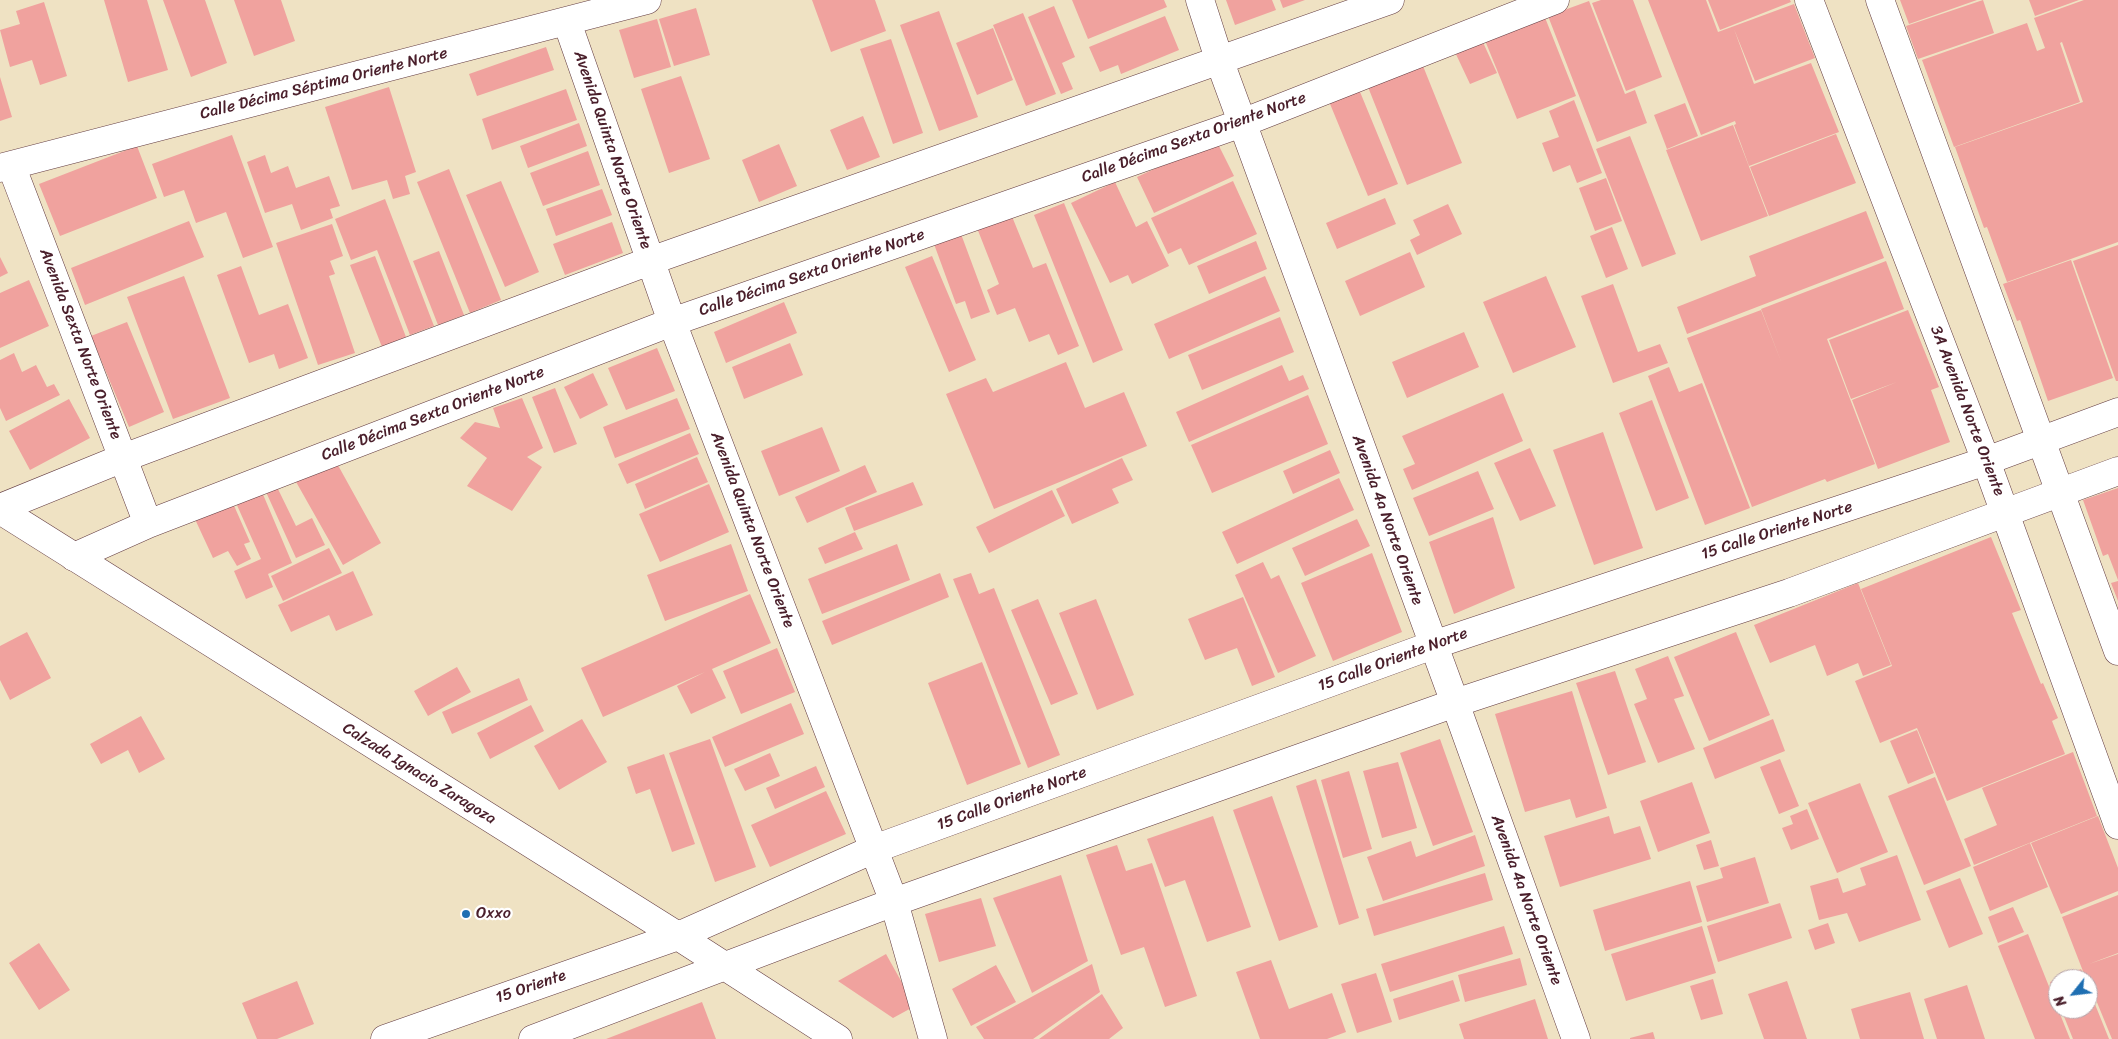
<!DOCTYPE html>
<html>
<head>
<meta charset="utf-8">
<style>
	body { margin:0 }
	#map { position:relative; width:2118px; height:1039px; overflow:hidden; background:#efe2c3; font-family:Sriracha,sans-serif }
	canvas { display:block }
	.north { position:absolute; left:2048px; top:969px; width:50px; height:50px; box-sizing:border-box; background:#fff; border:1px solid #b7a5aa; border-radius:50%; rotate:241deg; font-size:14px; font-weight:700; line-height:20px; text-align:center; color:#4a1f2b }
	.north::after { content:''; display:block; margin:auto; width:18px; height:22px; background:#1f6fb2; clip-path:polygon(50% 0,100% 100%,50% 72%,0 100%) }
</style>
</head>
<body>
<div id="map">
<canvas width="2118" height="1039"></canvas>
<div class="north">N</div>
</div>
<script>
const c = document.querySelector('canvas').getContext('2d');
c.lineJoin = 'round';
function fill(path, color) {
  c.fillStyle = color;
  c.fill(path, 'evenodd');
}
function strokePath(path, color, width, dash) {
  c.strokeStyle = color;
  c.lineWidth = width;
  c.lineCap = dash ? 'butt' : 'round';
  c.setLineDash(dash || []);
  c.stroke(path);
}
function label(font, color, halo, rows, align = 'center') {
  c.font = font + ' Sriracha,sans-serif';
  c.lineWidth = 4.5;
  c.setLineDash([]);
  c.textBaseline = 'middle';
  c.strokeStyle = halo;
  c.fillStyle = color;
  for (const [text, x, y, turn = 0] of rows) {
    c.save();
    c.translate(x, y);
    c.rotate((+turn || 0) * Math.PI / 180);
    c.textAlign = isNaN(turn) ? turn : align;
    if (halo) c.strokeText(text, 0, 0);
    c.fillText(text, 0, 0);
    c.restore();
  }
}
const building = new Path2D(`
	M104,0H147L168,70L128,82Z
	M163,0H205L227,63L191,77Z
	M234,0H281L295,41L254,56Z
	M812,0H875L886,31L831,52Z
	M1072,0H1164L1167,7L1088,39Z
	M1226,0H1272L1276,10L1235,25Z
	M1280,0H1305L1283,8Z
	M1601,0H1633L1662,77L1626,91L1592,3Z
	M1648,0H1706L1718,32L1794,4L1815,58L1755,81L1734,29L1754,84L1724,95L1811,63L1839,132L1749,166L1734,125L1736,124L1735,121L1701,135Z
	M1708,0H1790L1791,2L1720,30Z
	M1900,0H1977L1909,24Z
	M1983,0L1994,33L1918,59L1906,26Z
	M2029,0H2079L2035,16Z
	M2084,0H2118V242L2007,282L1987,227L1984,228L1955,147L2083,102L2062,42L2060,43L2080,102L1954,147L1922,60L2027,23L2037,51L2045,48L2034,18Z
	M1589,1L1625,94L1635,90L1647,123L1597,142L1548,16Z
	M44,2L67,76L40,85L32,60L10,67L0,30L20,24L16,11Z
	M1054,6L1075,57L1062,63L1073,89L1061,94L1028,17Z
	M696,8L710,55L674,66L659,19Z
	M939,11L978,117L939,131L900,25Z
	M1023,13L1056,94L1026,106L993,25Z
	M1544,15L1576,96L1517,119L1484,38Z
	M1165,16L1179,50L1121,74L1118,65L1100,72L1089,47Z
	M657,19L671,67L634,78L619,30Z
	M993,28L1013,80L977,95L956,43Z
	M1481,38L1497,73L1470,84L1454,50Z
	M891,39L923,133L893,144L860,49Z
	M546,47L554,70L477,96L469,74Z
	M1423,66L1462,163L1407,185L1368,87Z
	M681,76L710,159L669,173L641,89Z
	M0,77L12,117L0,121Z
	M389,87L416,172L405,176L410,194L393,199L387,180L352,190L325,107Z
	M1358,87L1398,184L1368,196L1328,99Z
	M566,89L577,120L492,150L482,119Z
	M1574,100L1602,173L1577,183L1570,165L1553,172L1542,143L1559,137L1549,111Z
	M1685,103L1698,136L1667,149L1654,115Z
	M863,116L880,157L847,170L830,130Z
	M579,123L587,146L528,168L520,146Z
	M1733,125L1768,216L1701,241L1666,150Z
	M1836,134L1856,183L1769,216L1750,167Z
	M232,135L273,247L243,258L226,212L196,223L184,190L164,197L152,164Z
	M1630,136L1676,254L1642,267L1596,149Z
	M1216,140L1234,176L1154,213L1137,177Z
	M779,144L797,186L759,202L742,160Z
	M137,146L157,198L60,236L39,184Z
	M588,151L600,185L543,206L530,173Z
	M265,155L271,173L288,166L296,188L329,176L340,206L330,209L333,218L301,230L292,204L265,213L247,162Z
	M449,169L501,300L470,313L417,182Z
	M1606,178L1622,221L1595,231L1579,188Z
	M501,181L539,272L505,287L466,195Z
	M1233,181L1257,234L1189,265L1181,248L1168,254L1151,218Z
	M1115,182L1136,227L1147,221L1169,266L1132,284L1128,275L1110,283L1071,203Z
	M602,189L612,215L556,236L546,209Z
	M1385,198L1396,224L1337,249L1326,223Z
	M385,199L434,326L410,335L377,250L351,260L335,219Z
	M1064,203L1123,350L1093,363L1034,215Z
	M1448,204L1462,234L1417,255L1410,240L1420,235L1413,220Z
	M1866,211L1884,258L1687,334L1677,307L1756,276L1749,256Z
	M1011,214L1033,268L1046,263L1079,346L1058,355L1049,334L1029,342L1015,308L997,315L987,290L999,284L977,228Z
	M189,221L204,257L85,305L71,268Z
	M612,222L623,253L565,275L553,244Z
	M332,224L343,256L330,261L335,274L329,276L355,353L318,365L276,243Z
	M1612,227L1628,269L1606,278L1590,236Z
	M961,234L990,312L971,319L965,301L956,304L934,244Z
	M1256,241L1267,269L1209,294L1197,266Z
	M2118,245V381H2116L2073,261Z
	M439,251L464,315L438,325L413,261Z
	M1410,252L1425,287L1360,316L1345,281Z
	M375,256L406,337L382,347L350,265Z
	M932,256L976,360L949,372L905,267Z
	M0,257L8,273L0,277Z
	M2071,260L2113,378L2048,401L2020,320L2017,321L2003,284Z
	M1886,261L1904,309L1827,339L1875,464L1827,482L1825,479L1752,507L1687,338L1761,310L1782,364L1761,309Z
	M241,266L259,315L288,304L308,358L279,369L274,354L249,363L217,275Z
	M184,276L230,398L173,419L127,297Z
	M1265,276L1280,311L1169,359L1154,324Z
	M1546,276L1576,347L1513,373L1483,302Z
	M29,280L49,326L0,348V293Z
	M1613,284L1638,352L1660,344L1668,363L1613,383L1581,296Z
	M784,302L797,333L726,363L714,332Z
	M1908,310L1939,387L1931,390L1950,442L1878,469L1852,400L1897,382L1851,399L1829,340Z
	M1280,317L1294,352L1202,390L1188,355Z
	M127,322L164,412L129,427L91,336Z
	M1464,332L1479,367L1407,398L1392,362Z
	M790,343L803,375L744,399L732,367Z
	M657,348L675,391L626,410L608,368Z
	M14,353L22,372L36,365L47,387L54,384L60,395L6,421L0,408V360Z
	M1066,362L1085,408L1124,392L1147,446L994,509L946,394L986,378L993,392Z
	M1282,365L1289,381L1303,375L1309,389L1189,442L1176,412Z
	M1669,367L1679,392L1702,383L1750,508L1705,525L1648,376Z
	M593,373L608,405L580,419L564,387Z
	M555,388L577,444L554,453L532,397Z
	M1503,393L1523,441L1412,490L1403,469L1415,464L1402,436Z
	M1308,395L1328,444L1212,493L1191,445Z
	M522,398L543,448L527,457L542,467L512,511L467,486L487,458L460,438L475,422L500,428L493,408Z
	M677,398L690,429L615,458L603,427Z
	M69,399L90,438L30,470L9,431Z
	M1652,400L1689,498L1656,511L1619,413Z
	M822,427L840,471L779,496L761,451Z
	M1603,432L1643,548L1594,565L1553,450Z
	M690,433L699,454L627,484L618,464Z
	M1530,448L1556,506L1520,521L1494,463Z
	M1330,450L1340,473L1293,494L1283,471Z
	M697,457L708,482L645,509L635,484Z
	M334,458L381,543L343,565L295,480Z
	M1122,458L1133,480L1112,489L1119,503L1072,524L1056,489Z
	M865,465L877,492L807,523L795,497Z
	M1478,471L1494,509L1429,536L1413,498Z
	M1339,478L1354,510L1237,564L1222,532Z
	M913,482L923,505L854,531L845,508Z
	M709,484L729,532L660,562L639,514Z
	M277,487L296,526L312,518L325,545L296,558L266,492Z
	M2118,488V580L2108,554L2103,556L2083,500Z
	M1052,490L1065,516L989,553L976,527Z
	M262,492L292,563L268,574L273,587L246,599L234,571L261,559L236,503Z
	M232,501L250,542L244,544L251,559L237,566L228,551L213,558L194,517Z
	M1493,517L1515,588L1454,614L1429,542Z
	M1357,519L1370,546L1305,576L1292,548Z
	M855,532L863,549L825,564L818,548Z
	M1991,537L2021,610L2012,613L2041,684L2043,683L2058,718L2052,721L2065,754L1947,801L1917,728L1880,743L1855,681L1892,666L1861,589Z
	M731,544L748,591L665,621L647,575Z
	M897,544L910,580L822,614L808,579Z
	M329,548L342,573L283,601L271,576Z
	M1372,553L1402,632L1333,661L1301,583Z
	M1263,562L1271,579L1279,575L1316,656L1278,673L1235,575Z
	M353,571L373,615L336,631L329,615L291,632L278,605Z
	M940,573L949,597L832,645L822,621Z
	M971,573L979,594L994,588L1060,755L1028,768L953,579Z
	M2118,581V601L2111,583Z
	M1858,583L1891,665L1863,676L1858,663L1827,676L1815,645L1770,663L1754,625Z
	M750,594L771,643L712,669L726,698L691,714L677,686L705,672L603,717L581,668Z
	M1243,597L1275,677L1252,686L1237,648L1205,660L1188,619Z
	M1038,599L1078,694L1051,705L1011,610Z
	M1096,599L1134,695L1097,710L1059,613Z
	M27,632L51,678L10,700L0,680V646Z
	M1736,632L1770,715L1709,741L1674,657Z
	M777,648L795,692L741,714L723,671Z
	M1668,656L1684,696L1674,699L1695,749L1658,763L1634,704L1647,699L1635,669Z
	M982,662L1021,764L967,785L928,683Z
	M457,667L471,692L428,716L414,691Z
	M1615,671L1646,762L1608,775L1576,683Z
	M519,678L528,700L452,734L442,712Z
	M1572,691L1607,808L1576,818L1570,799L1525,812L1495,714Z
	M791,703L804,734L725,767L712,737Z
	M531,705L544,731L490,759L477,733Z
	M141,716L165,759L139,773L128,750L101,764L90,744Z
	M582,719L607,762L559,790L534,746Z
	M1773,719L1785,751L1715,779L1703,748Z
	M1917,730L1934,773L1908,784L1890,741Z
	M710,739L756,867L715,882L669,753Z
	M1440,739L1473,832L1433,846L1400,753Z
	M2073,752L2097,816L1974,865L1964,839L1997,825L1982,788Z
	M770,753L780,776L745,791L734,769Z
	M664,754L695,844L672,852L650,789L636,794L627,767Z
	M1780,759L1799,806L1779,814L1760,767Z
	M1398,762L1417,828L1382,838L1363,771Z
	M816,766L825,787L775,809L766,788Z
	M1349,771L1372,849L1343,858L1321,780Z
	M1935,777L1971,866L1924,885L1888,796Z
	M1316,779L1359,918L1339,925L1296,786Z
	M1692,782L1710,833L1658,852L1640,801Z
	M1860,783L1888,852L1837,873L1808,803Z
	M826,791L846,834L770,867L751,825Z
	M1272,796L1318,927L1279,941L1233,810Z
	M1807,809L1819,839L1791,850L1782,828L1793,824L1790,816Z
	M1213,816L1251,927L1207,942L1185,880L1165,887L1147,839Z
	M1609,816L1614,834L1640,826L1651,859L1560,887L1544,836Z
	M2098,816L2118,868V891L2061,914L2031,843Z
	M1475,835L1485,866L1383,901L1367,857L1411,841L1416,857Z
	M1711,840L1719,866L1704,870L1696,845Z
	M2030,843L2048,887L1990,911L1973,867Z
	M1117,845L1126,871L1152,863L1197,996L1165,1007L1144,947L1121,955L1086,855Z
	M1897,855L1921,920L1859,942L1847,913L1819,920L1810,886L1838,878L1843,893L1866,885L1860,868Z
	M1755,857L1769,903L1707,922L1696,886L1723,878L1720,868Z
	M1485,873L1493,900L1374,936L1366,909Z
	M1061,875L1088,961L1032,993L993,898Z
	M1960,878L1983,934L1949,948L1926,891Z
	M1690,881L1702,922L1605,951L1593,910Z
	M2118,895V953L2089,964L2118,954V1039H2112L2094,995L2093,996L2088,979H2086L2062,917Z
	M981,898L996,946L939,962L925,914Z
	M1780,903L1792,938L1718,962L1707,926Z
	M2013,907L2024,932L1998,943L1988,917Z
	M1828,923L1835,943L1815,950L1808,930Z
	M1504,926L1513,954L1390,992L1381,964Z
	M1702,926L1716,973L1626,1001L1611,954Z
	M2028,934L2070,1039H2035L1998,946Z
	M39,943L70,990L39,1010L9,963Z
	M886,954L915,1006L893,1018L838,981Z
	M1520,958L1527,985L1465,1002L1458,975Z
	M1271,960L1289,1009L1332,993L1346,1032L1327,1039H1260L1236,972Z
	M1092,964L1100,992L1033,1039H984L976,1027Z
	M996,965L1016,1002L971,1026L952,989Z
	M2081,969L2085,979H2058V1002L2050,982Z
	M1376,973L1392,1022L1357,1033L1341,984Z
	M1713,979L1723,1014L1701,1020L1690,986Z
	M1453,980L1460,1001L1399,1020L1393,999Z
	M297,981L314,1024L277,1039H257L242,1003Z
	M1787,981L1807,1039H1764L1748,994Z
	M1967,985L1985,1039H1937L1924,999Z
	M2088,987L2109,1039H2073L2061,1009H2088Z
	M1910,992L1924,1039H1860L1851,1009Z
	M1102,994L1123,1028L1109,1039H1039Z
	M1535,999L1548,1039H1464L1459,1024Z
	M702,1002L716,1039H606Z
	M1653,1032L1655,1039H1630V1038Z`);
const street = new Path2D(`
	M1200,0L1220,62L1455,703L1576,1039
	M1809,0L1986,461L2118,825
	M1880,0L2118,651
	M567,22L672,322L894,902L933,1039
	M11,165L148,524
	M0,168L647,0
	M0,508L123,458L650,261L1390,0
	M74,557L148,524L672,322L1242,123L1555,0`);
const secondary = new Path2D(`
	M0,510L678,936L838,1039
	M385,1039L678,936L874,849L1433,645L1986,461L2118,412
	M533,1039L894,902L1455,703L1789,593L2118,471`);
const markers = [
	[466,914,5,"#1f6fb2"]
];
const streetNames = [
	["Calle Décima Séptima Oriente Norte",324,84,-14],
	["Calle Décima Sexta Oriente Norte",1194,138,-20],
	["Avenida Quinta Norte Oriente",612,150,71],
	["Calle Décima Sexta Oriente Norte",812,273,-19],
	["Avenida Sexta Norte Oriente",80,344,69],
	["3A Avenida Norte Oriente",1967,411,69],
	["Calle Décima Sexta Oriente Norte",433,414,-21],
	["Avenida 4a Norte Oriente",1387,520,70],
	["Avenida Quinta Norte Oriente",752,530,69],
	["15 Calle Oriente Norte",1777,531,-18],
	["15 Calle Oriente Norte",1393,660,-20],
	["Calzada Ignacio Zaragoza",419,774,32],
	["15 Calle Oriente Norte",1012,799,-20],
	["Avenida 4a Norte Oriente",1526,900,70],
	["15 Oriente",531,987,-19]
];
const poiNames = [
	["Oxxo",476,914]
];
fill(building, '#f0a29e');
strokePath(street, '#633c42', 29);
strokePath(secondary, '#633c42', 29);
strokePath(street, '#fff', 28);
strokePath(secondary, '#fff', 28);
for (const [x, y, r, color] of markers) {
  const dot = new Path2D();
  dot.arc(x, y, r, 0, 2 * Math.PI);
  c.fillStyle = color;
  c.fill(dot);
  strokePath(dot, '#fff', 2);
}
label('16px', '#4a1f2b', '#fff', streetNames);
label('16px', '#4a1f2b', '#fff', poiNames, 'left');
</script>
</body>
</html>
